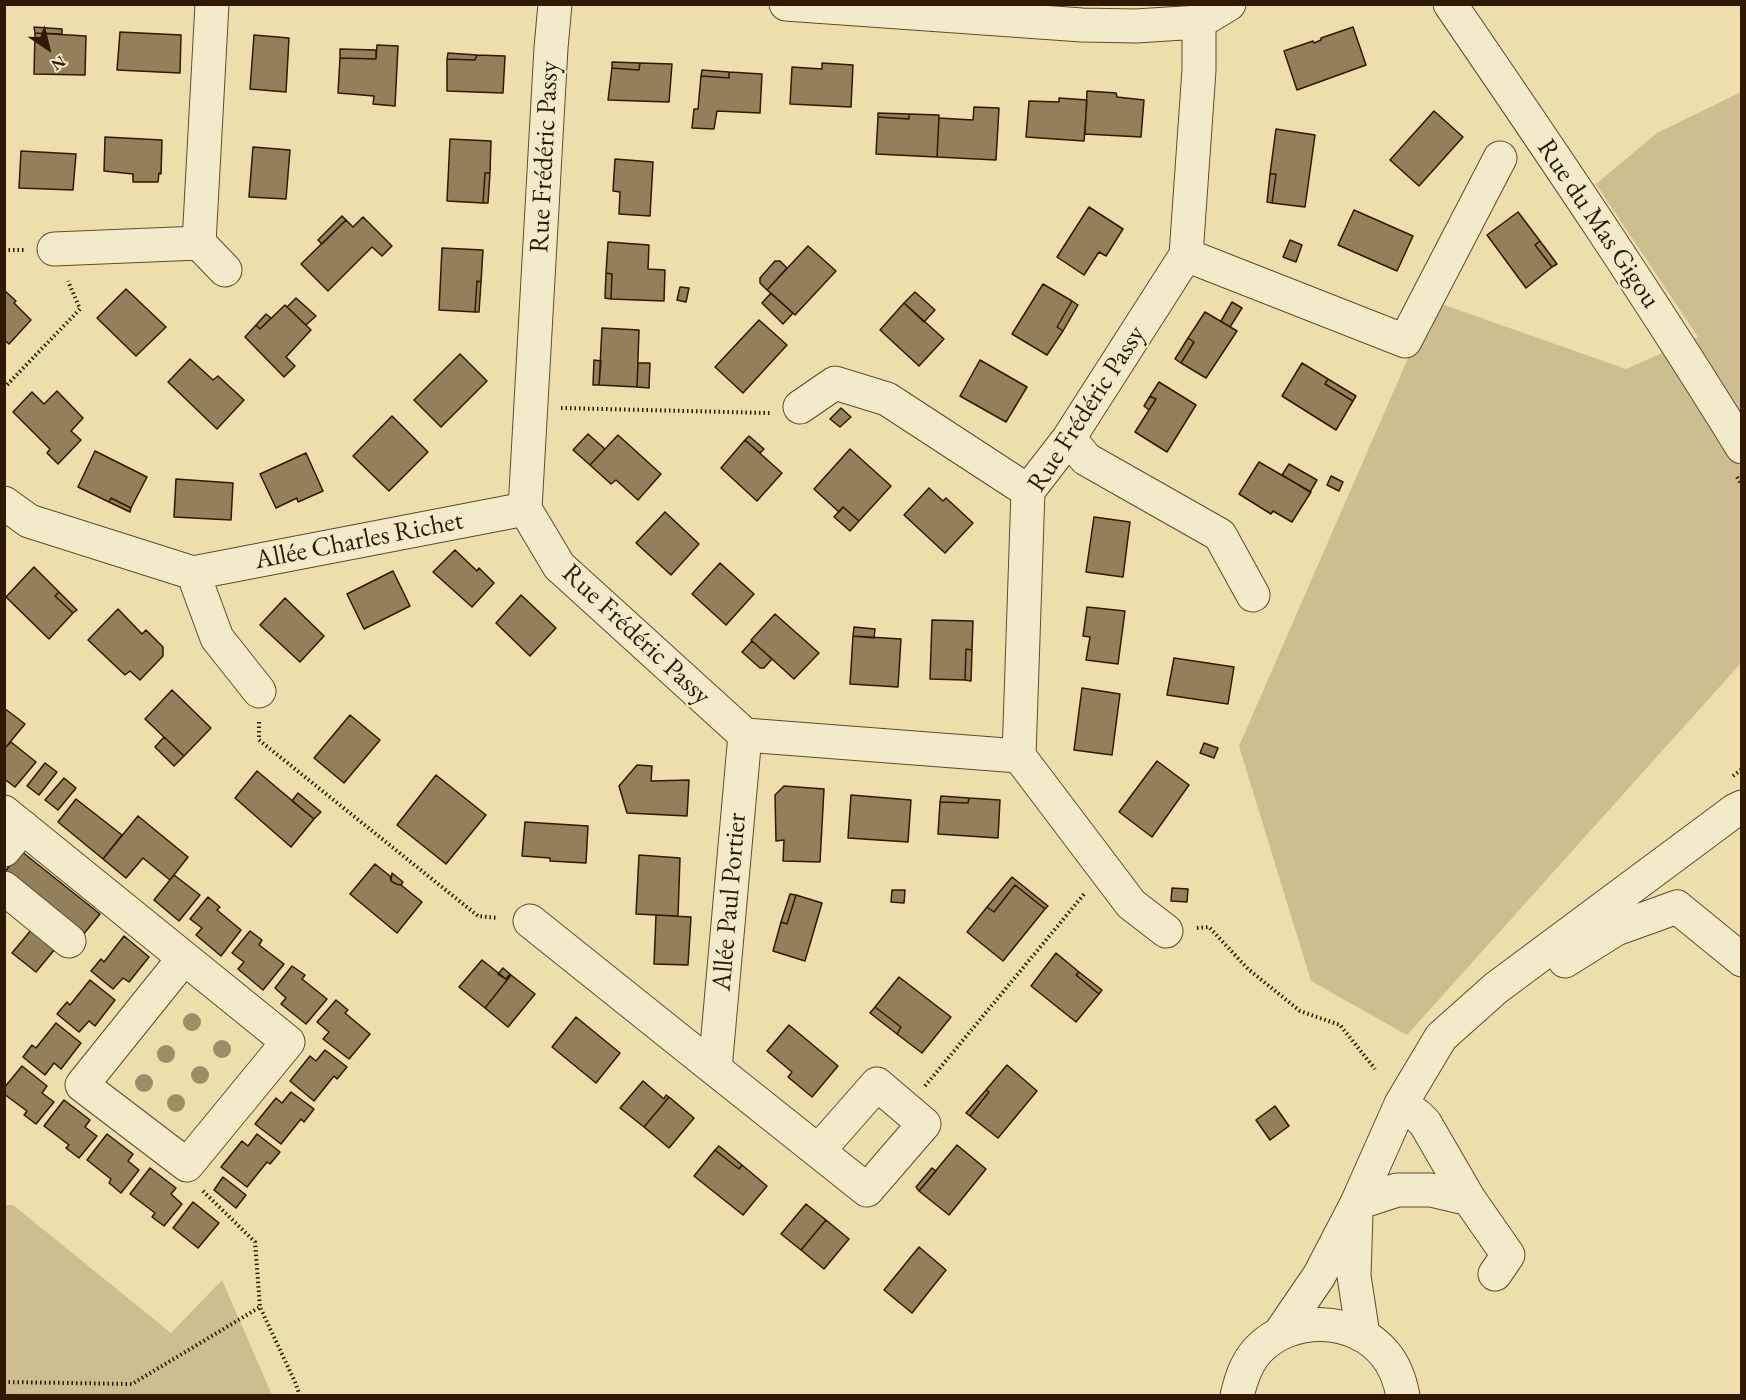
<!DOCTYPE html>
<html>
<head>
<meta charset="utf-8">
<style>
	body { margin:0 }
	#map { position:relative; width:1746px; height:1400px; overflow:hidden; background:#eddfac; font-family:"EB Garamond",serif }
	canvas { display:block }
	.frame { position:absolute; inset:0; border:6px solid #2e1a01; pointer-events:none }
	.north { position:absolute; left:18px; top:18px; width:60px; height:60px; -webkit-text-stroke:4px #f3eac9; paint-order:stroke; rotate:145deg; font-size:16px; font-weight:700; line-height:24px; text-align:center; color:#2e1a01 }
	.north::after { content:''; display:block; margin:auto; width:21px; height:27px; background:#2e1a01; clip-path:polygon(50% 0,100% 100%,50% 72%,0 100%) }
</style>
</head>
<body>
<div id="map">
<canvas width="1746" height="1400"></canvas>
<div class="frame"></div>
<div class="north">N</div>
</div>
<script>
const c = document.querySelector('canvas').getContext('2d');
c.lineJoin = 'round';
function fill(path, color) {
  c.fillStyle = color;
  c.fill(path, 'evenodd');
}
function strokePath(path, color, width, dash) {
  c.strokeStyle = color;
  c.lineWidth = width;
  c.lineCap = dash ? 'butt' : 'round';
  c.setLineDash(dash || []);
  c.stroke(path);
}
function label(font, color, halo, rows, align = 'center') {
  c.font = font + ' "EB Garamond",serif';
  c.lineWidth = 4.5;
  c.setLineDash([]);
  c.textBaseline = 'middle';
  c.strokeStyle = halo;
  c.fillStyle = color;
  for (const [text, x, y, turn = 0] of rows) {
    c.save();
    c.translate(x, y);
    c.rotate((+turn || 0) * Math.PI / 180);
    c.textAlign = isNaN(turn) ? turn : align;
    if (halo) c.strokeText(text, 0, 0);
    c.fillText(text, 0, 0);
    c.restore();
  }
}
const green = new Path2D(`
	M1741,92V663L1407,1035L1311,981L1239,746L1433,301L1626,369L1698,337L1596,184L1657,133Z
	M4,1205H13L171,1333L222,1280L272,1395H5Z`);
const building = new Path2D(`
	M34,27L62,29V34L35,33Z
	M1353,27L1366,65L1297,90L1284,51L1313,41L1314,43L1321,40V38Z
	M120,32L181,35L180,73L117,70Z
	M35,33L86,36L85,75L34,74Z
	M254,35L289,38L286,92L250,89Z
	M377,45L398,46L395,106L373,104L374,96L338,93L340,58L376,59Z
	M340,49L376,50V59L340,58Z
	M448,53L477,55L475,60L447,59Z
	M477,55L505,56L503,93L447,91V59L475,60Z
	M612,62L640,63L639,70L612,68Z
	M640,63L672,64L669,102L608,100L612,68L639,70Z
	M822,63L853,65L851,107L790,104L792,67L822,69Z
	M702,70L729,72V78L701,76Z
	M729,72L762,74L760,113L717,111L714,129L692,128L694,109H698L701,76L729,78Z
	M1087,91L1116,93L1117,97L1144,100L1141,137L1085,134Z
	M1059,98L1087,100L1084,141L1026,137L1029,101L1059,102Z
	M974,107L999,108L996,160L937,157L939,118L973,120Z
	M1434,111L1463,137L1419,186L1390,160Z
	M878,113L909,114V119L878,117Z
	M909,114L939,115L937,157L876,154L878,117L909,119Z
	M1276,129L1315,135L1305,207L1272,203L1276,174H1270Z
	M105,137L162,140L161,174L159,173L158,182H133V174L104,171Z
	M450,139L491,141L490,173H485L483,203L447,201Z
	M253,147L290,150L286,199L249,197Z
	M21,151L76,154L73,190L19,188Z
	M615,159L653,162L650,216L619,214L620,192L613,191Z
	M485,173H490L488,203H483Z
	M1270,174H1276L1272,203L1267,202Z
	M1089,207L1123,229L1106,256L1099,252L1084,275L1057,257Z
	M1354,210L1413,236L1397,271L1338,245Z
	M1518,212L1540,241L1535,245L1552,267L1526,288L1487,235Z
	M342,216L346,220L322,244L318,240Z
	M363,217L392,246L382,256L372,247L328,291L301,264L346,220L353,227Z
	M1290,240L1302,245L1296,262L1283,257Z
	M1540,241L1557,264L1552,267L1535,245Z
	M608,242L649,245L648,269L665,270L664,301L611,299L612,274L606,273Z
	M808,246L836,271L795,315L767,290Z
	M442,248L483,250L481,282L477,281L475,312L439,310Z
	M775,261H780L787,268L767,290L760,283V278Z
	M606,273L612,274L611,299L605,298Z
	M477,281L481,282L479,312H475Z
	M1043,284L1072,301L1057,327L1063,331L1047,355L1012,334Z
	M680,287L689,288L686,302L677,300Z
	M126,289L166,327L136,356L97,318Z
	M4,290L16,301L14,303L31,320L9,344L4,340Z
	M915,292L935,310L924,322L904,303Z
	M771,293L793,313L783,324L762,303Z
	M296,298L316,316L306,325L287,307Z
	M1072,301L1078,305L1063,331L1057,327Z
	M1232,302L1242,308L1230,327L1221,321Z
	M904,303L944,339L919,366L880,330Z
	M285,305L311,330L286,357L295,366L284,377L245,337L256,325L260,329Z
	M1205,312L1237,331L1206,378L1181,363L1194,342L1188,338Z
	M266,314L271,318L260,329L256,325Z
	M759,320L787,345L743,393L715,367Z
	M602,328L639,330L637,387L599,385Z
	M1188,338L1194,342L1181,363L1175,359Z
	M460,354L487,381L441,427L414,400Z
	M190,359L213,380L218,376L244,400L217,429L168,382Z
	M594,360L601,361L599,385H593Z
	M980,360L1027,387L1006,422L960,396Z
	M638,363H650L649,388L637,387Z
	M1302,363L1328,379L1325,384L1353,401L1336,430L1282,396Z
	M1328,379L1356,396L1353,401L1325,384Z
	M1159,382L1196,405L1167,452L1135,432L1156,399L1150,396Z
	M57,391L83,418L71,431L81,440L58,464L47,453L50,449L13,412L32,392L44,404Z
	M1150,396L1156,399L1149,410L1144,406Z
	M841,408L851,417L840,427L830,419Z
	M392,416L428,452L389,491L353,456Z
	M588,434L605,449L590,465L573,450Z
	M618,435L661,474L638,500L616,480L611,484L590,465Z
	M749,436L764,449L760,453L745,440Z
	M745,440L782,473L757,501L721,468Z
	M850,449L891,486L859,521L843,507L839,512L814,489Z
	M95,451L147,477L131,508L111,498L109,502L78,487Z
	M306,453L323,491L298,502L297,498L276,508L260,474Z
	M1259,462L1311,492L1292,522L1273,511L1271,514L1239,494Z
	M1289,464L1317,480L1310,492L1282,475Z
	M1331,476L1343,482L1339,491L1327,485Z
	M176,479L233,483L231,520L174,517Z
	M929,488L943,501L946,498L973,523L945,553L904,515Z
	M111,498L131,508L130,512L109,502Z
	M843,507L859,521L850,531L834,517Z
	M665,512L699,544L671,575L636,543Z
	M1094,517L1130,522L1123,577L1086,572Z
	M455,550L477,571L479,568L494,583L472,607L433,572Z
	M720,563L754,594L726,625L692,594Z
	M34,567L59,592L55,596L73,613L49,639L6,597Z
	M393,571L410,606L364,629L347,594Z
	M59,592L77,610L73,613L55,596Z
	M521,595L556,628L530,656L496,623Z
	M285,598L324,636L300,662L260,625Z
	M1087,607L1125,611L1118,664L1086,660L1090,637L1083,636Z
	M118,609L142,634L146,630L163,647V656L140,680L130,671L125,675L88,640Z
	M775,614L819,653L794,679L751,640Z
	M932,620L973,621L972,650L966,649L965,680L930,679Z
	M854,627L875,629L874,638L853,636Z
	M853,636L901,639L898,687L850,684Z
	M752,641L772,659L764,668H760L742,652Z
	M966,649L972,650L971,681L965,680Z
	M1174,658L1234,667L1228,704L1167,695Z
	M1082,688L1120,694L1112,755L1074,750Z
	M172,690L211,728L184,756L145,719Z
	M4,708L25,724L6,747L4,745Z
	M350,715L380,740L344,783L314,758Z
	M164,737L184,756L174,766L155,747Z
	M11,742L36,762L15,787L4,779V749Z
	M1204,743L1218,748L1214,758L1200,753Z
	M1157,761L1189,785L1152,837L1119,812Z
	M45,763L57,772L39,795L27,786Z
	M637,765L652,766L651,781L689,780L687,816L627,813L619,786Z
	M257,771L314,819L291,847L235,798Z
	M436,775L486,815L446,864L397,825Z
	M64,778L76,788L58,810L45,800Z
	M784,786L824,789L820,862L783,861L784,840L776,841L775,795Z
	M298,793L321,812L314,819L292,801Z
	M851,795L911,800L908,842L848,838Z
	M941,796L969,798L968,803L940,802Z
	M969,798L1000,800L998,838L938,834L940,802L968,803Z
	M76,799L122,835L103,859L58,822Z
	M138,816L188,857L170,880L143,858L126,878L103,859Z
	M525,822L588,826L586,863L550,861V858L522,856Z
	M21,851L100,914L82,936L4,873Z
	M639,855L680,858L678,916L636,914Z
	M375,864L390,876L391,881L396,884L401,885L422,902L397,933L350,894Z
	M392,873L403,882L401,885L396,884L391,881Z
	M174,875L200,895L179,921L154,900Z
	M1012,877L1048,906L1045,909L1015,885L994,912L987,907Z
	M1015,885L1045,909L1003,961L967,932L987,907L994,912Z
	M1172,888L1188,889L1187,902L1171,901Z
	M892,890H905L904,903L891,902Z
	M790,894L796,895L787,924L781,922Z
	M796,895L822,903L805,961L773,951L781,922L787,924Z
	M208,897L220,907L217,910L241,930L221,956L196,935L202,928L190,919Z
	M656,915L691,917L688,965L654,964Z
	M32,929L55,949L36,972L12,953Z
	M250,931L262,940L259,945L284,964L263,990L238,969L244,962L232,953Z
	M124,936L149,957L129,982L123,978L113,989L91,971L101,959L104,962Z
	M1056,953L1079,972L1076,975L1099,994L1076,1022L1031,986Z
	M482,960L506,979L511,975L485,1008L459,987Z
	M292,966L305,975L302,979L327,999L306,1024L281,1004L286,998L275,988Z
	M503,968L510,974L506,979L498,974Z
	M1079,972L1102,990L1099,994L1076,975Z
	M511,975L535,994L508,1027L485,1008Z
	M899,977L951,1017L922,1053L897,1034L901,1027L875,1007Z
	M90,980L115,1000L95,1026L89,1021L79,1032L57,1014L67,1002L70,1005Z
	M336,1000L348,1010L345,1013L370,1034L349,1059L323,1039L329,1032L317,1022Z
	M875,1007L901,1027L897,1034L870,1013Z
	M576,1017L620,1053L596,1083L552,1047Z
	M56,1023L81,1043L61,1069L54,1063L45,1075L23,1057L32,1045L36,1048Z
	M789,1025L838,1066L812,1097L788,1077L792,1072L767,1051Z
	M325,1050L347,1067L337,1079L334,1076L314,1101L290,1081L310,1056L316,1061Z
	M1007,1065L1037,1091L998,1138L970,1116L989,1092L986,1090Z
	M22,1066L47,1086L42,1093L54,1102L36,1124L24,1115L27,1111L4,1094V1088Z
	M643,1081L664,1099L666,1095L669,1097L644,1127L620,1108Z
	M986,1090L989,1092L970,1116L966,1113Z
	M291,1092L314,1109L304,1122L301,1119L281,1144L255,1124L276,1098L282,1103Z
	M669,1097L694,1118L669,1148L644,1127Z
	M64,1100L90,1120L85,1127L97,1136L79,1158L66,1148L69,1145L44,1126Z
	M1275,1106L1289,1126L1270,1140L1256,1120Z
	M107,1134L133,1154L128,1161L139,1170L121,1193L109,1183L111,1179L87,1160Z
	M257,1134L280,1152L270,1164L267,1162L247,1187L221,1167L242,1141L248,1146Z
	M957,1145L986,1169L949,1215L919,1191Z
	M719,1146L742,1165L739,1169L715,1150Z
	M715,1150L739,1169L742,1165L767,1186L743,1215L694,1176Z
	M150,1168L176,1188L171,1194L182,1204L164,1226L152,1217L155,1213L130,1194Z
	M932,1168L936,1171L919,1191L916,1187Z
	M223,1177L246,1195L236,1208L214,1190Z
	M193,1202L219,1223L198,1248L173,1228Z
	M806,1204L826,1220L801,1250L781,1234Z
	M826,1220L849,1239L824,1269L801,1250Z
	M919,1247L946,1270L912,1313L884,1290Z`);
const path = new Path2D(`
	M4,250H25
	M4,388L80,309L68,281
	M561,408L770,413
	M1737,477L1742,485
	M259,722V740L478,916L498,918
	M1733,776L1742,769
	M1197,928L1209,927L1248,969L1300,1011L1340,1025L1375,1069
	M925,1086L1085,893
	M203,1191L255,1242L260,1307L295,1382L300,1396
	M4,1382L132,1384L260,1307`);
const minor = new Path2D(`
	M555,4L551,48L525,509L559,566L745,735L1019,756L1028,491L1069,438L1186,255L1199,70V22
	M786,4L1082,25L1136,26L1199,22L1229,4
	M1450,4C1550,150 1649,296 1742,447
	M199,243L225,270
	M54,249L199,243L212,4
	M1186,255L1405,341L1500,158
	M800,407L835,383L887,399L1028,491
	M1069,438L1086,459L1220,535L1253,595
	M4,503L29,521L193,573L525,509
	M193,573L217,638L259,691
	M1019,756L1131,904L1166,931
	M4,812L288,1042L187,1165L82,1085L184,958
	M4,850L23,827
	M4,888L69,941
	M530,921L715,1069L745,735
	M1565,961L1616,929L1677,907L1742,960
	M715,1069L867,1190L924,1124L877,1084L819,1150
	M1401,1104L1418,1116L1425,1123L1469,1199L1508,1255L1495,1274
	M1357,1203L1397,1190H1431L1469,1199
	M1356,1214L1354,1276L1363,1335
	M1280,1333L1319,1276L1357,1203L1401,1104L1441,1037L1496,988L1734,811L1742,807
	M1237,1396C1241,1379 1246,1363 1258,1350C1291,1315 1354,1316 1385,1354C1395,1366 1400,1380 1403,1396`);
const trees = [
	[192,1022],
	[222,1049],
	[166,1054],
	[200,1075],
	[144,1083],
	[176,1103]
];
const streetNames = [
	["Rue Frédéric Passy",545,157,-87],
	["Rue du Mas Gigou",1598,224,56],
	["Rue Frédéric Passy",1087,409,-57],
	["Allée Charles Richet",359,541,-11],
	["Rue Frédéric Passy",636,635,43],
	["Allée Paul Portier",730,902,-85]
];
fill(green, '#cdbe8f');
fill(building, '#91805a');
strokePath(building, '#2e1a01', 1.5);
strokePath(minor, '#5e4b2c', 35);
strokePath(path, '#2e1a01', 4, [1.5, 3]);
strokePath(minor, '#f3eac9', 33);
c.fillStyle = '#9e8e66';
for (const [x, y] of trees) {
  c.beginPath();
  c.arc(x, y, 9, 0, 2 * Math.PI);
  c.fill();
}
label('27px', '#2e1a01', '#f3eac9', streetNames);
</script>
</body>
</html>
